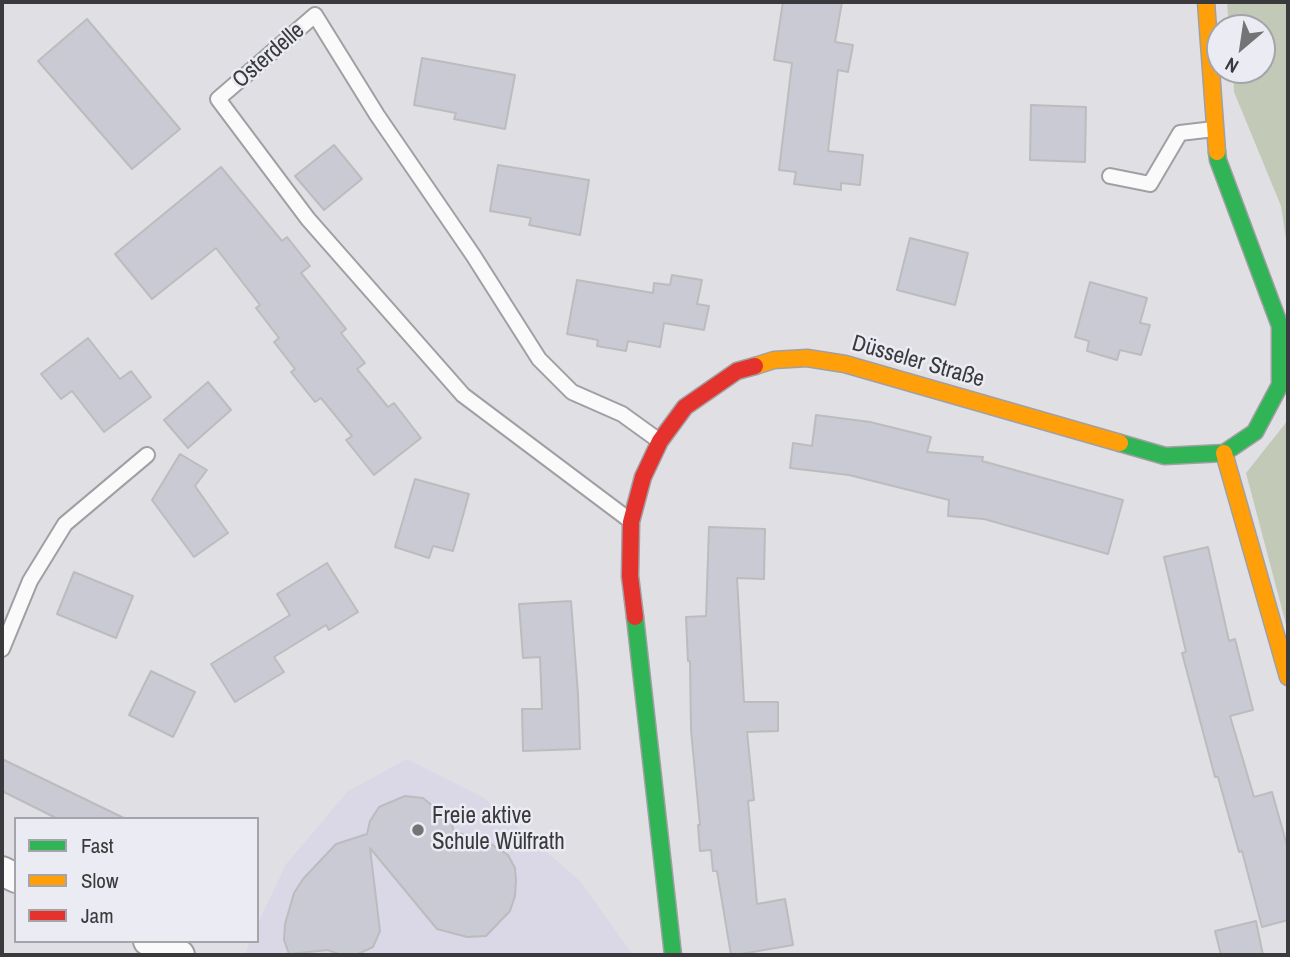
<!DOCTYPE html>
<meta charset="utf-8">
<style>
body{margin:0}
#map{position:relative;width:1290px;height:957px;overflow:hidden;background:#e0e0e4;font-family:"Archivo Narrow",sans-serif}
canvas{display:block}
.frame{position:absolute;inset:0;border:4px solid #3a3a3d;pointer-events:none}
.legend{position:absolute;left:14px;top:817px;width:245px;height:126px;box-sizing:border-box;background:#ebebf3;border:2px solid #a4a4aa;margin:0;padding:9px 12px;list-style:none;font-size:21px;color:#3a3a3d}
.legend li{display:flex;align-items:center;gap:14px;height:35px}
.legend b{width:35px;border:2px solid #a4a4aa}
.north{position:absolute;left:1206px;top:14px;width:70px;height:70px;box-sizing:border-box;background:#ebebf3;border:2px solid #a4a4aa;border-radius:50%;rotate:209deg;font-size:19px;font-weight:700;line-height:28px;text-align:center;color:#3a3a3d}
.north::after{content:'';display:block;margin:auto;width:24px;height:32px;background:#747477;clip-path:polygon(50% 0,100% 100%,50% 72%,0 100%)}
</style>
<div id="map">
<canvas width="1290" height="957"></canvas>
<div class="frame"></div>
<ul class="legend">
<li><b style="height:9px;background:#30b455"></b>Fast</li>
<li><b style="height:9px;background:#ff9f0a"></b>Slow</li>
<li><b style="height:9px;background:#e5322d"></b>Jam</li>
</ul>
<div class="north">N</div>
</div>
<script>
const ctx = document.querySelector('canvas').getContext('2d');
ctx.lineJoin = 'round';
function paint(path, color) { ctx.fillStyle = color; ctx.fill(path, 'evenodd'); }
const shape = rows => new Path2D(rows.map(r => 'M' + r).join(''));
function stroke(path, color, width, dash) { ctx.strokeStyle = color; ctx.lineWidth = width; ctx.lineCap = dash ? 'butt' : 'round'; ctx.setLineDash(dash || []); ctx.stroke(path); }
function label(font, color, halo, rows, align = 'center') {
  ctx.font = font + ' "Archivo Narrow",sans-serif'; ctx.lineWidth = 5; ctx.setLineDash([]); ctx.textBaseline = 'middle'; ctx.strokeStyle = halo; ctx.fillStyle = color; for (const [text, x, y, turn = 0] of rows) {
    ctx.save(); ctx.translate(x, y); ctx.rotate((+turn || 0) * Math.PI / 180); ctx.textAlign = isNaN(turn) ? turn : align; if (halo) ctx.strokeText(text, 0, 0); ctx.fillText(text, 0, 0); ctx.restore();
  }
}
paint(shape([
 [407,759,483,797,580,881,633,955,245,955,250,941,257,941,257,925,286,864,348,791]
]), '#dad8e6');
paint(shape([
 [1227,2,1288,2,1288,252,1281,206,1234,92,1233,70,1262,70,1262,28,1229,28],
 [1288,420,1288,632,1246,473]
]), '#c2c9b7');
const building = shape([
 [783,2,842,2,835,42,853,45,848,72,838,70,828,151,863,155,860,185,841,183,841,190,794,184,796,172,779,170,792,63,774,60,783,2],
 [87,19,180,129,132,169,38,61,87,19],
 [422,58,515,75,505,129,454,119,456,113,414,105,422,58],
 [1031,105,1086,107,1085,162,1030,160,1031,105],
 [334,145,362,179,324,210,295,176,334,145],
 [498,165,589,180,580,235,529,225,531,218,490,211,498,165],
 [221,167,282,241,287,237,310,266,301,273,346,329,341,333,365,363,357,369,388,407,394,403,421,438,374,475,346,440,352,436,321,398,315,402,291,372,295,369,274,342,279,338,256,308,260,305,216,248,152,299,115,254,221,167],
 [910,238,968,253,955,305,897,290,910,238],
 [672,275,702,280,697,304,709,306,704,330,664,323,660,347,628,341,626,351,597,346,598,340,567,334,577,280,653,293,654,283,670,285,672,275],
 [1090,282,1147,298,1140,323,1150,325,1141,355,1120,350,1117,360,1087,351,1089,341,1075,337,1090,282],
 [88,338,120,379,131,371,151,397,104,432,72,391,61,399,41,374,88,338],
 [208,382,231,410,188,448,164,420,208,382],
 [816,415,870,422,931,437,927,452,983,457,982,461,1123,500,1108,554,984,519,948,516,949,500,849,475,790,468,793,443,812,446,816,415],
 [180,454,207,470,195,486,228,533,194,557,152,500,180,454],
 [415,479,469,494,453,551,433,546,429,558,395,547,415,479],
 [709,527,765,529,764,579,737,578,744,702,778,702,778,731,747,732,754,800,748,801,757,904,785,899,793,945,735,955,731,955,717,871,713,871,711,850,700,851,698,825,700,825,691,730,690,661,688,661,686,617,706,616,709,527],
 [1208,547,1229,641,1235,639,1253,710,1230,716,1254,797,1272,792,1288,849,1288,920,1262,927,1242,851,1239,852,1218,777,1215,777,1182,653,1186,652,1164,557,1208,547],
 [327,563,358,612,329,630,326,625,274,657,284,672,235,702,211,664,290,615,277,594,327,563],
 [74,572,133,596,116,638,57,614,74,572],
 [571,601,578,694,580,749,523,751,522,709,542,709,540,657,523,658,519,604,571,601],
 [151,671,195,692,173,737,129,715,151,671],
 [2,759,126,819,58,819,2,791,2,759],
 [405,796,423,798,451,821,454,832,485,840,508,855,515,868,516,880,515,896,510,911,486,936,467,937,437,929,370,848,380,931,373,947,356,955,341,955,328,950,289,954,284,940,285,924,294,893,303,879,336,844,367,834,370,821,379,807,405,796],
 [1256,921,1263,955,1221,955,1215,931,1256,921]
]);
paint(building, '#c9cad3');
stroke(building, '#bcbcbf', 2);
const lane = shape([
 [1110,176,1150,184,1180,133,1214,129],
 [628,519,463,395,308,219,218,99,315,15,377,115,473,255,539,359,572,392,622,414,658,440],
 [2,649,30,581,65,524,147,455]
]);
const street = shape([
 [2,871,16,878],
 [148,941,180,955]
]);
const fast = shape([
 [1120,443,1165,456,1224,453,1255,432,1280,385,1280,326,1218,160,1217,152],
 [635,617,673,955]
]);
const slow = shape([
 [1206,2,1217,152],
 [755,366,774,360,807,358,845,364,1120,443],
 [1224,453,1288,677]
]);
const jam = shape([
 [635,617,630,576,631,522,643,477,660,441,685,407,737,371,755,366]
]);
stroke(lane, '#a0a0a4', 18);
stroke(street, '#a0a0a4', 32);
stroke(fast, '#a0a0a4', 19);
stroke(slow, '#a0a0a4', 19);
stroke(jam, '#a0a0a4', 19);
stroke(lane, '#fafafb', 14);
stroke(street, '#fafafb', 28);
stroke(fast, '#30b455', 16);
stroke(slow, '#ff9f0a', 16);
stroke(jam, '#e5322d', 16);
for (const [x, y, r, color] of [
 [418,830,7,"#747477"]
]) { const dot = new Path2D(); dot.arc(x, y, r, 0, 2 * Math.PI); ctx.fillStyle = color; ctx.fill(dot); stroke(dot, '#ebebf3', 2.5); }
label('23px', '#3a3a3d', '#ebebf3', [
 ["Osterdelle",269,56,-41],
 ["Düsseler Straße",918,362,16]
]);
label('23px', '#3a3a3d', '#ebebf3', [
 ["Freie aktive",432,817],
 ["Schule Wülfrath",432,843]
], 'left');
</script>
